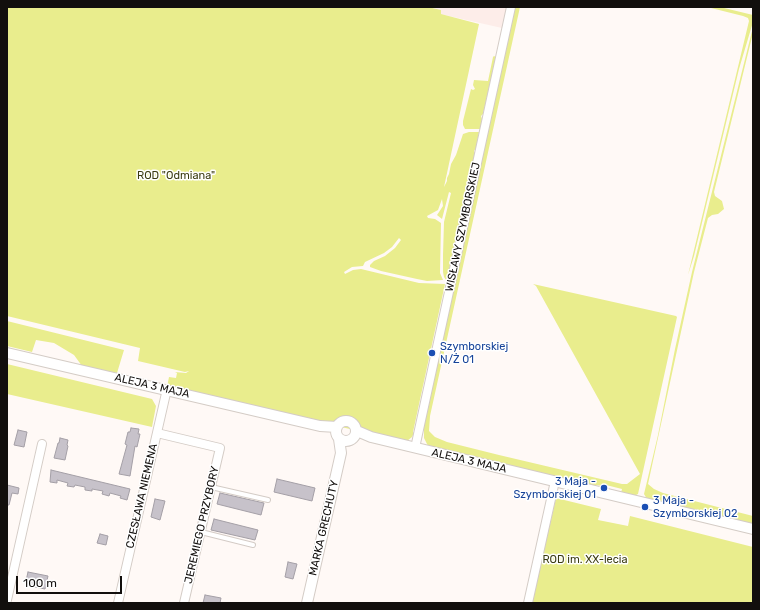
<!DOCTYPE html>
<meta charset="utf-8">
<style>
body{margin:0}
#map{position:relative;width:760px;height:610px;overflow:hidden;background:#fff9f6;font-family:Rubik,sans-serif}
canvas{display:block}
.frame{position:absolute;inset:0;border:8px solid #120f0d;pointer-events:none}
.scale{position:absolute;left:16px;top:576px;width:106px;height:18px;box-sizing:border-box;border:2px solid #120f0d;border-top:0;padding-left:5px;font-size:12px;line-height:14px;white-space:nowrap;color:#120f0d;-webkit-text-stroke:3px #fff;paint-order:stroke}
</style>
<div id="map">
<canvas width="760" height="610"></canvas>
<div class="frame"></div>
<div class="scale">100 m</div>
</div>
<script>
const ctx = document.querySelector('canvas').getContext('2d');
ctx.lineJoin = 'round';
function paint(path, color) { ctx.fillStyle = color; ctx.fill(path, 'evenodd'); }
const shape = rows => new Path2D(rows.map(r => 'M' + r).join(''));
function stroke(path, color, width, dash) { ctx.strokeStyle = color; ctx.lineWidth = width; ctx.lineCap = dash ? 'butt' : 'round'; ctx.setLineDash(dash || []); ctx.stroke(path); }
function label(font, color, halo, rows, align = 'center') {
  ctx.font = font + ' Rubik,sans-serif'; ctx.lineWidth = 3; ctx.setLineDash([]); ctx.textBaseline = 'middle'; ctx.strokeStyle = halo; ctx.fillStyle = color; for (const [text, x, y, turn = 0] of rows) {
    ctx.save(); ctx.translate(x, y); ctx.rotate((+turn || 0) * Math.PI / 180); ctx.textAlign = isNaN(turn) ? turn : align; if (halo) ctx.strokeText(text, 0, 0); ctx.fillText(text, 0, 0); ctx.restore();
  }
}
paint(shape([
 [428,7,507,7,502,28,440,14,441,10]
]), '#fdede9');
paint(shape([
 [7,7,428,7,441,10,441,14,479,24,444,187,447,181,447,178,449,174,451,164,456,155,463,134,469,132,479,132,476,148,474,151,475,153,447,279,446,280,444,277,443,272,443,255,444,222,451,193,449,192,442,219,437,215,443,206,442,199,438,210,427,216,428,218,435,219,441,223,440,273,443,280,427,281,417,279,381,271,370,267,370,265,374,261,385,256,395,248,401,240,399,238,392,247,384,253,365,262,363,266,352,267,344,272,345,274,353,270,361,269,419,283,445,284,413,432,414,433,412,437,407,441,363,432,167,387,169,377,176,378,177,373,175,372,186,373,189,371,185,372,138,361,140,348,7,316],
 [515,7,520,7,430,416,429,431,435,437,447,442,499,455,622,484,627,484,640,474,536,286,533,284,676,316,677,317,638,494,634,496,621,493,622,489,606,485,603,484,602,486,596,485,595,487,428,446,424,438,424,430,422,430],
 [707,7,720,7,753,15,753,22,739,69,694,256,688,275,749,21,748,18,743,16],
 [753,27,753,33,714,192,715,196,722,201,724,209,718,214,712,215,708,218,694,272,648,484,654,489,663,493,753,516,753,526,647,499,644,494,658,435,675,349,692,272],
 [494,56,496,57,483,114,481,116,482,119,481,127,480,129,465,129,463,125,463,121,471,89,473,90,475,89,473,85,474,80,488,81,493,57],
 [7,321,124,350,117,373,82,366,74,355,54,343,36,340,32,352,7,346],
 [7,364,152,399,156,406,152,427,7,394],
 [556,498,601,509,598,520,628,526,630,516,753,547,753,603,532,603]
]), '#e9ed8d');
const building = shape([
 [131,428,139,429,138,434,140,434,137,447,135,446,130,476,119,474,127,445,125,444,128,432,130,432,131,428],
 [18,430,27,432,24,447,14,445,18,430],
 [60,438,68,440,67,445,68,446,65,460,54,458,58,443,59,443,60,438],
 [51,470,130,489,127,500,120,498,121,496,110,493,109,496,102,494,103,491,92,489,92,491,85,490,85,487,75,485,74,487,67,486,68,483,57,480,57,483,50,482,51,470],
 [277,479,315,488,312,501,274,492,277,479],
 [7,485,19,488,18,494,12,493,9,505,7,505,7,485],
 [220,493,264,503,261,515,217,504,220,493],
 [155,499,165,501,160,520,151,517,155,499],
 [214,519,258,530,255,540,211,530,214,519],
 [100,534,108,536,106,545,97,543,100,534],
 [288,562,297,564,293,579,285,577,288,562],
 [28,572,48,576,45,589,30,586,31,582,26,581,28,572],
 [205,595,221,598,220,603,203,603,205,595]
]);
paint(building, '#c7c2ca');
stroke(building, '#a49fa6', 1);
const service = shape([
 [211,487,268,500],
 [201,532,253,545]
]);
const minor = shape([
 [157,433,220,448,184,603],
 [415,448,511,7],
 [7,600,42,444],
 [118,603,167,389],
 [528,603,555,481]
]);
const tertiary = shape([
 [7,353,320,426,337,427],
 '336 431a10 10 0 1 1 20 0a10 10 0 1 1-20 0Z',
 [357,431,371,437,753,529],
 [307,603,341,453,339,439]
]);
stroke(service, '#d4ccc6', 6);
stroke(minor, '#d4ccc6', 10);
stroke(tertiary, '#d4ccc6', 12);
stroke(service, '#fff', 4);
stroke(minor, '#fff', 8);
stroke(tertiary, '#fff', 10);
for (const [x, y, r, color] of [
 [432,353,4,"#1a4fb4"],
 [604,488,4,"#1a4fb4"],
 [645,507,4,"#1a4fb4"]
]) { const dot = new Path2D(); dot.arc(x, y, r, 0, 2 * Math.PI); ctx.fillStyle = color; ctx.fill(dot); stroke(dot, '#fff', 1.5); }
label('11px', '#3b3c12', '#fff', [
 ["ROD \"Odmiana\"",176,176],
 ["ROD im. XX-lecia",585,560]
]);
label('11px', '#120f0d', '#fff', [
 ["WISŁAWY SZYMBORSKIEJ",463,227,-78],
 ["ALEJA 3 MAJA",152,386,13],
 ["ALEJA 3 MAJA",469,461,13],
 ["CZESŁAWA NIEMENA",142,496,-77],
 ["JEREMIEGO PRZYBORY",202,525,-77],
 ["MARKA GRECHUTY",324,528,-77]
]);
label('11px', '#164399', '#fff', [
 ["Szymborskiej",440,347],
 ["N/Ż 01",440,360],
 ["3 Maja -",596,482,"right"],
 ["Szymborskiej 01",596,495,"right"],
 ["3 Maja -",653,501],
 ["Szymborskiej 02",653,514]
], 'left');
</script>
